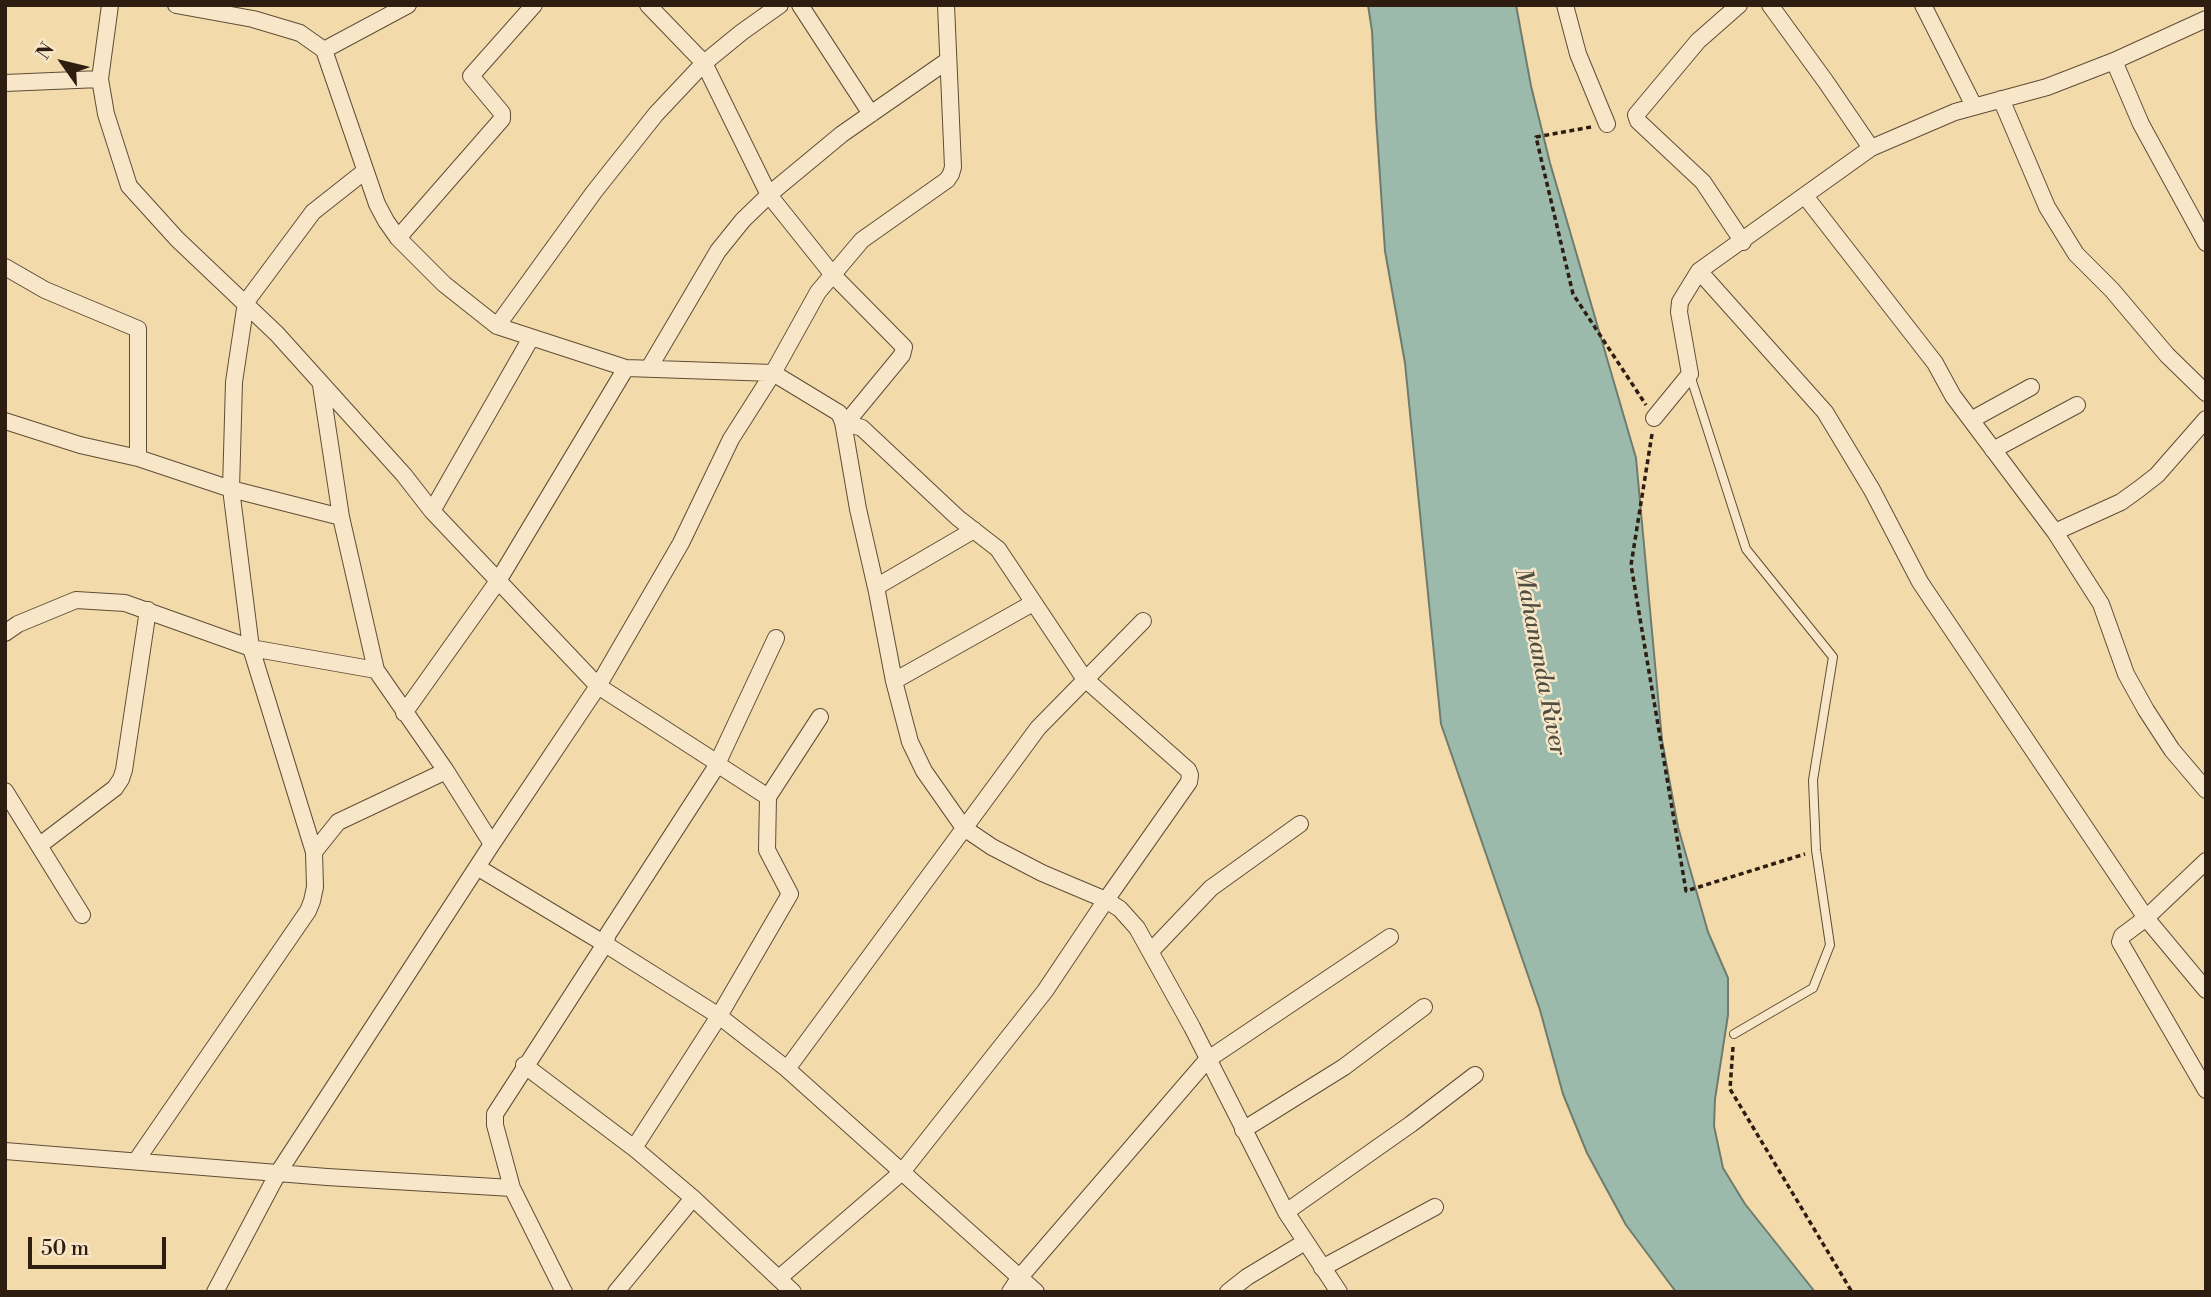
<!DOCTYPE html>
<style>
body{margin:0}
#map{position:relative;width:2211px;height:1297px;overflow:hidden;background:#f3daaa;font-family:"Libre Bodoni",serif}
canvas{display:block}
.frame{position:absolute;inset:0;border:7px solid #2d1e11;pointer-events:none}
.north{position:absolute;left:28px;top:28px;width:70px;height:70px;-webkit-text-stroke:5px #f7e7c8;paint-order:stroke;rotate:304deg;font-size:19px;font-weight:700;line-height:28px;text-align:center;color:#2d1e11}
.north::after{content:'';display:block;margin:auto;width:24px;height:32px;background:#2d1e11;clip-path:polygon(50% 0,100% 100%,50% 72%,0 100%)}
.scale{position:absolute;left:28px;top:1237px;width:138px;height:32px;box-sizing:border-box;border:4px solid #2d1e11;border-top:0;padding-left:9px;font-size:21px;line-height:24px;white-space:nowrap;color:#2d1e11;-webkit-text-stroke:5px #f7e7c8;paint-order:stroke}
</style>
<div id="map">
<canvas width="2211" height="1297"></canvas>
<div class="frame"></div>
<div class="north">N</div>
<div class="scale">50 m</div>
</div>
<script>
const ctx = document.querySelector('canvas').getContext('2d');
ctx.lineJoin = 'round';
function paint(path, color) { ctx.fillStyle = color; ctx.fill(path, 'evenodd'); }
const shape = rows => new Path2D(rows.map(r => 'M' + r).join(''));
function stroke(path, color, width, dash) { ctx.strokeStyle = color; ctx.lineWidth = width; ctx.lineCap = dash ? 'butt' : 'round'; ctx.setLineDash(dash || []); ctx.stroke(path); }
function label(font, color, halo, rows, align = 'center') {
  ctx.font = font + ' "Libre Bodoni",serif'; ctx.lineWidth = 5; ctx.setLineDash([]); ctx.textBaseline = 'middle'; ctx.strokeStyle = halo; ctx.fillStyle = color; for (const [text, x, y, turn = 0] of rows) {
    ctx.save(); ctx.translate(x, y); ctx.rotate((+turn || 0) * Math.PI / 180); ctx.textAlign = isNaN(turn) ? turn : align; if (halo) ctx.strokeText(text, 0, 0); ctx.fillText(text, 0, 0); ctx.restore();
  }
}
const water = shape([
 [1368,5,1516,5,1531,86,1550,163,1636,458,1662,740,1678,827,1708,932,1728,978,1728,1015,1715,1099,1714,1126,1723,1168,1745,1204,1815,1292,1676,1292,1626,1225,1587,1153,1563,1094,1540,1010,1441,724,1405,363,1385,251,1376,118,1372,31,1368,5]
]);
paint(water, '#9bbaab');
stroke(water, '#6f7c6d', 2);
const service = shape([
 [1690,375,1746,549,1833,657,1813,780,1816,850,1830,945,1813,988,1734,1034]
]);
const minor = shape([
 [110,5,100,79,106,114,129,186,177,239,277,334,404,475,432,511,598,686,716,762,716,767,608,934,605,944,719,1016,787,1069,1036,1292],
 [176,5,253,19,300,33,324,50,377,204,386,221,398,238,444,284,497,326,626,368,773,373,839,413,843,422,858,509,877,592,894,681,910,742,924,771,964,828,992,847,1042,873,1106,900,1120,909,1137,928,1192,1027,1286,1212,1339,1292],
 [648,5,704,63,769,195,833,275,904,347,902,355,846,423],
 [800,5,871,114],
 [1565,5,1578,54,1607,124],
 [1739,5,1698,41,1636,115,1638,121,1703,182,1743,242],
 [1770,5,1826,82,1871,148],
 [1923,5,1974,106],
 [324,50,408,5],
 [2114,61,2141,124,2206,243],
 [5,83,100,79],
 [2001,99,2047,207,2076,254,2112,290,2167,355,2206,393],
 [1805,196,1935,363,1953,396,2055,532,2101,604,2126,674,2146,710,2172,750,2206,790],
 [398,238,502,119,502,113,471,76,534,5],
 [5,267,45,290,138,329,138,458],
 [1699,271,1825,412,1872,490,1920,582,2146,918,2206,990],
 [497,326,594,192,656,114,704,63,742,32,780,5],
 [649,368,718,251,743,220,772,192,842,134,947,61],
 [321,385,341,517,376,670,446,771,492,844],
 [1654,418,1690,374,1679,312,1680,302,1699,271,1871,148,1955,112,2047,87,2114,61,2206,19],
 [1971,420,2031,387],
 [5,421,80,445,138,458,231,489,341,517],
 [1993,450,2077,405],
 [432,511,531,338],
 [2055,532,2121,502,2139,489,2157,475,2206,419],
 [876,587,974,530],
 [5,633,18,624,76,600,125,603,251,648,376,670],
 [894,681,1033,603],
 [404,713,498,581,626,368],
 [5,791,82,915],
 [768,797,820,717],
 [40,845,115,788,121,779,124,770,148,610],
 [314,852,338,822,446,771],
 [2206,861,2146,918,2122,936,2120,942,2206,1090],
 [477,867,605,944,495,1114,495,1125,512,1188],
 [1151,951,1211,888,1300,824],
 [524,1065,634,1148,693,1198,793,1292],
 [787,1069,1038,728,1143,621],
 [1243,1130,1344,1067,1424,1007],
 [634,1148,719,1016,790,894,767,850,768,797,717,764,776,638],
 [5,1151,327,1177,512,1188,564,1292],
 [136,1161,308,911,312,901,315,887,314,852,251,648,231,489,234,382,246,302,313,212,365,171],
 [1286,1212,1411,1124,1475,1075],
 [1322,1268,1435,1207],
 [779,1278,902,1172,1045,991,1106,900,1189,782,1190,775,1188,770,1084,678,998,549,958,518,862,428,843,422],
 [215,1292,278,1173,492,844,598,686,681,543,731,439,773,373,818,292,862,240,947,180,951,174,953,167,946,5],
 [616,1292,693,1198],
 [1010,1292,1020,1277,1207,1060,1390,937],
 [1228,1292,1247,1277,1305,1242]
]);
stroke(service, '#5e4d37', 10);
stroke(minor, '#5e4d37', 18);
stroke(shape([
 [1591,127,1536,137,1573,294,1646,405],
 [1652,434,1631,565,1686,891,1805,854],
 [1733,1047,1730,1089,1852,1292]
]), '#2d1e11', 3.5, [5, 3.5]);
stroke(service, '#f7e7c8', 8);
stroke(minor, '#f7e7c8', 16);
label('italic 24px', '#4e4d3f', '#f7e7c8', [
 ["Mahananda River",1539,662,79]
]);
</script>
